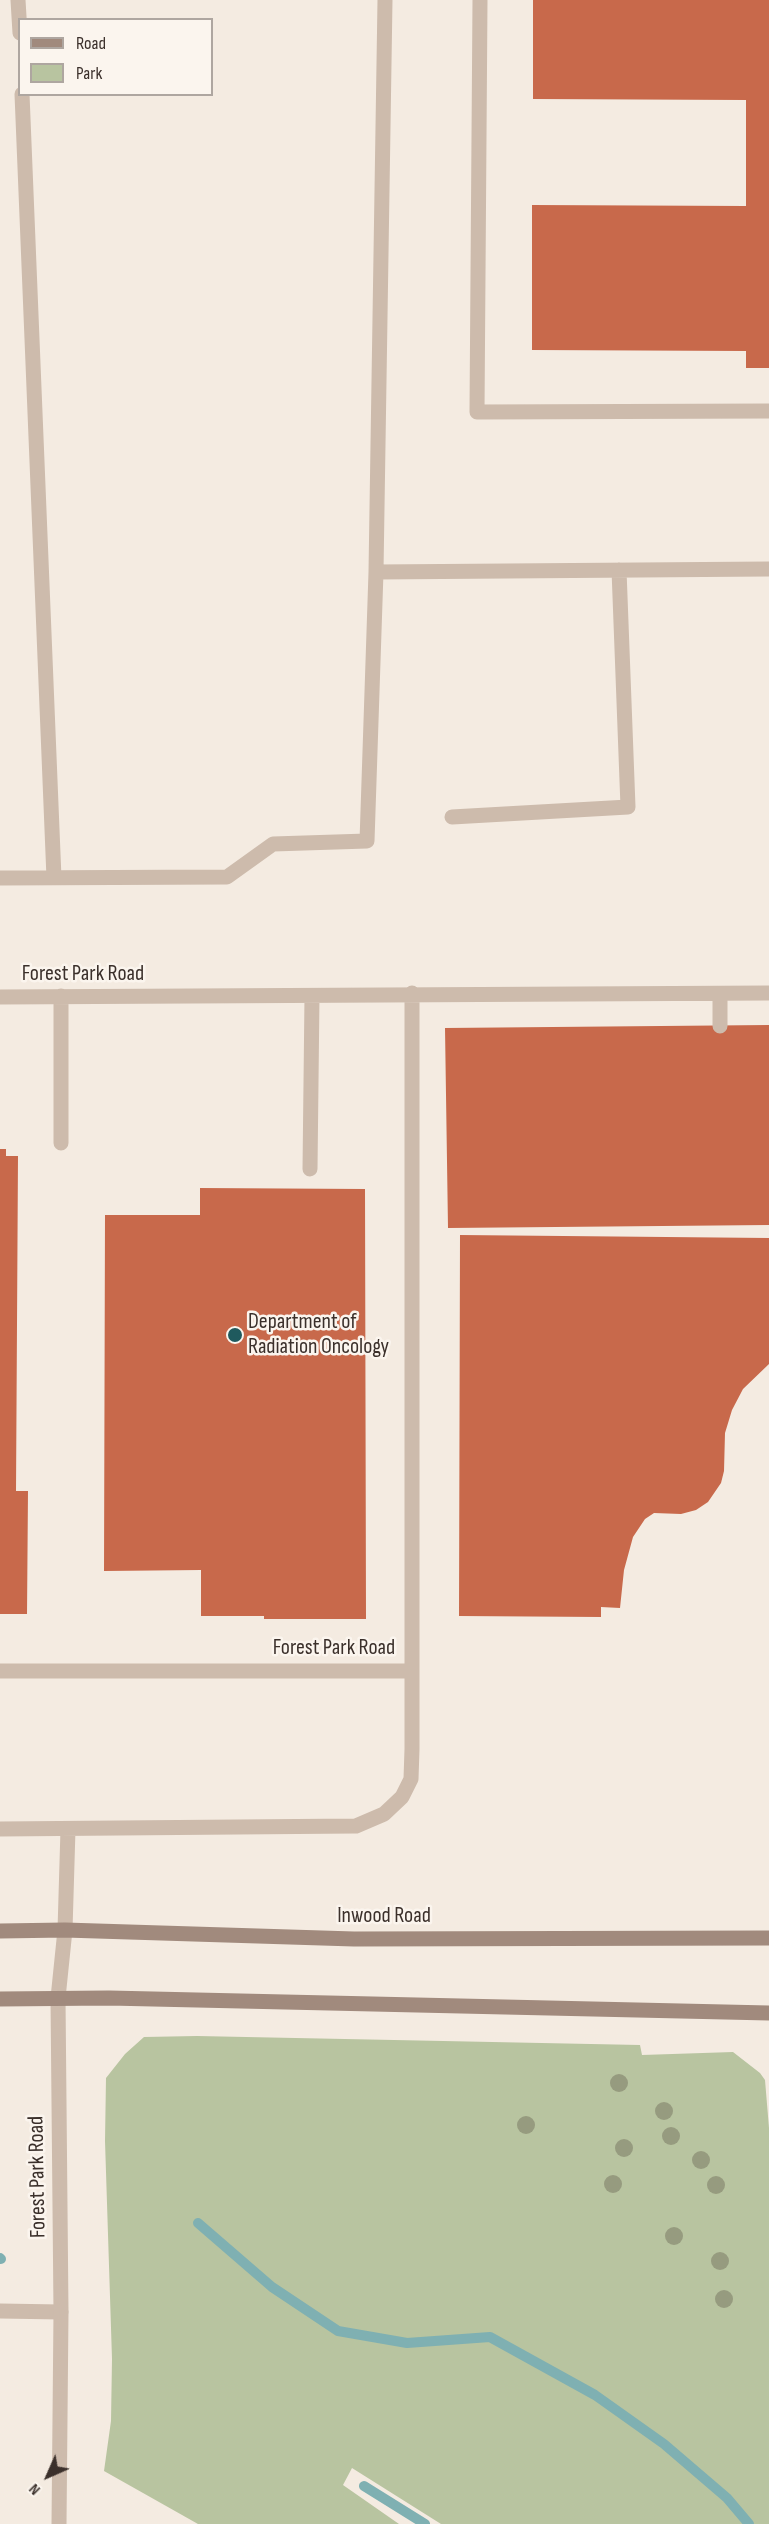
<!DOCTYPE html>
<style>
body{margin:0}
#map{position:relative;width:769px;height:2524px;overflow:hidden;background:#f4ebe1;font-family:"Sofia Sans Condensed",sans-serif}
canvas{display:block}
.legend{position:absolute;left:18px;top:18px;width:195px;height:78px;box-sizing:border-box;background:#fbf5ee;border:2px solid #aea6a0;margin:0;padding:8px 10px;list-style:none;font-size:18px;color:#3b302b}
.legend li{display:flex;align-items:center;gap:12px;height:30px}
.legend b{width:30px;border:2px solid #aea6a0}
.north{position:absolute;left:18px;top:2446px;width:60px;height:60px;-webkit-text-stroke:4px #fbf5ee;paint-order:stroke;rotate:225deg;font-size:16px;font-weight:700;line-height:24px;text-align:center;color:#3b302b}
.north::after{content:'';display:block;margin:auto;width:21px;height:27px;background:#3b302b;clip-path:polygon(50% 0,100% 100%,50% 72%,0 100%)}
</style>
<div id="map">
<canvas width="769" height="2524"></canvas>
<ul class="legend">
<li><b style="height:8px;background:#a18a7d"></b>Road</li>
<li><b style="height:16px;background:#b8c4a0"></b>Park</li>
</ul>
<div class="north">N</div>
</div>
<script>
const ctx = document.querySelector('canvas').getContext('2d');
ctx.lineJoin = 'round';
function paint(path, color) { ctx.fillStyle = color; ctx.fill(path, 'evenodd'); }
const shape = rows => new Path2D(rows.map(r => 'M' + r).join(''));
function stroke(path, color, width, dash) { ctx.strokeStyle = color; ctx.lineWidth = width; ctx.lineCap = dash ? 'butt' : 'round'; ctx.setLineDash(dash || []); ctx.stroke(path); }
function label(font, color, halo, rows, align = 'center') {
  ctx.font = font + ' "Sofia Sans Condensed",sans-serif'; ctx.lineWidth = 5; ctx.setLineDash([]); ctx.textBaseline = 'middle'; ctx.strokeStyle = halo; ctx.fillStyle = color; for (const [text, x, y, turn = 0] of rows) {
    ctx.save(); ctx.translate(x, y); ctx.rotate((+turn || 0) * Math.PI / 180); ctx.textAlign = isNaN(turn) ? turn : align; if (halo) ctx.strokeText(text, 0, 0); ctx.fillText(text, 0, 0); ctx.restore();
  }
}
paint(shape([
 [197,2036,640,2045,642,2055,733,2052,760,2073,765,2080,769,2128,769,2524,441,2524,352,2468,343,2485,399,2524,198,2524,104,2471,111,2421,112,2359,105,2141,106,2078,125,2054,144,2037]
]), '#b8c4a0');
stroke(shape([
 [198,2223,272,2287,338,2331,407,2343,490,2337,595,2395,664,2444,727,2498,749,2524],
 [0,2258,1,2259],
 [364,2486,425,2524]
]), '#7fb0b2', 10);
paint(shape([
 [533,0,769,0,769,368,746,368,746,351,532,350,532,205,746,206,746,100,533,99],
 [769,1025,769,1225,448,1228,445,1028],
 [0,1149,6,1149,6,1156,18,1156,16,1491,28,1491,27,1614,0,1614],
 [200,1188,365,1189,366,1619,264,1619,264,1616,201,1616,201,1570,104,1571,105,1215,200,1215],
 [460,1235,769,1238,769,1364,743,1389,732,1410,725,1433,724,1471,721,1483,708,1502,696,1510,681,1514,654,1513,645,1519,633,1537,624,1570,620,1608,601,1607,601,1617,459,1616]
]), '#c8694b');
stroke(shape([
 [18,0,20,33],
 [480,0,477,412,769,411],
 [22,94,54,878],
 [376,572,769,569],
 [452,817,628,807,619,570],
 [0,878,227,877,273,844,367,841,376,572,385,0],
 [0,997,769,993],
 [720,1026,720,994],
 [61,1143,61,996],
 [310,1169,312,996],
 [0,1671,412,1671],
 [0,1829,356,1826,384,1814,402,1797,411,1779,412,1749,412,993],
 [65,1930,68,1829],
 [0,2311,61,2312]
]), '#cdbbac', 15);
stroke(shape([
 [59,2524,61,2312,58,1998,65,1930]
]), '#cdbbac', 15);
stroke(shape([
 [0,1931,65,1930,354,1939,769,1938],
 [0,1999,109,1998,769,2013]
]), '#a18a7d', 15);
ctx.fillStyle = '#969b7f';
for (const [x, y] of [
 [619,2083],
 [664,2111],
 [526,2125],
 [671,2136],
 [624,2148],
 [701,2160],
 [613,2184],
 [716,2185],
 [674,2236],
 [720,2261],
 [724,2299]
]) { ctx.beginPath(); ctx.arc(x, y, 9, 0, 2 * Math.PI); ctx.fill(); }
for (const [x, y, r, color] of [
 [235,1335,8,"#1f5a5e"]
]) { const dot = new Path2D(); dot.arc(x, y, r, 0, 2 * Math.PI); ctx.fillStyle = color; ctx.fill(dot); stroke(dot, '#fbf5ee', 2); }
label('22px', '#3b302b', '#fbf5ee', [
 ["Forest Park Road",83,974],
 ["Forest Park Road",334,1648],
 ["Inwood Road",384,1916],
 ["Forest Park Road",38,2177,-91]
]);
label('22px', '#3b302b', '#fbf5ee', [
 ["Department of",248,1322],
 ["Radiation Oncology",248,1347]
], 'left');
</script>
